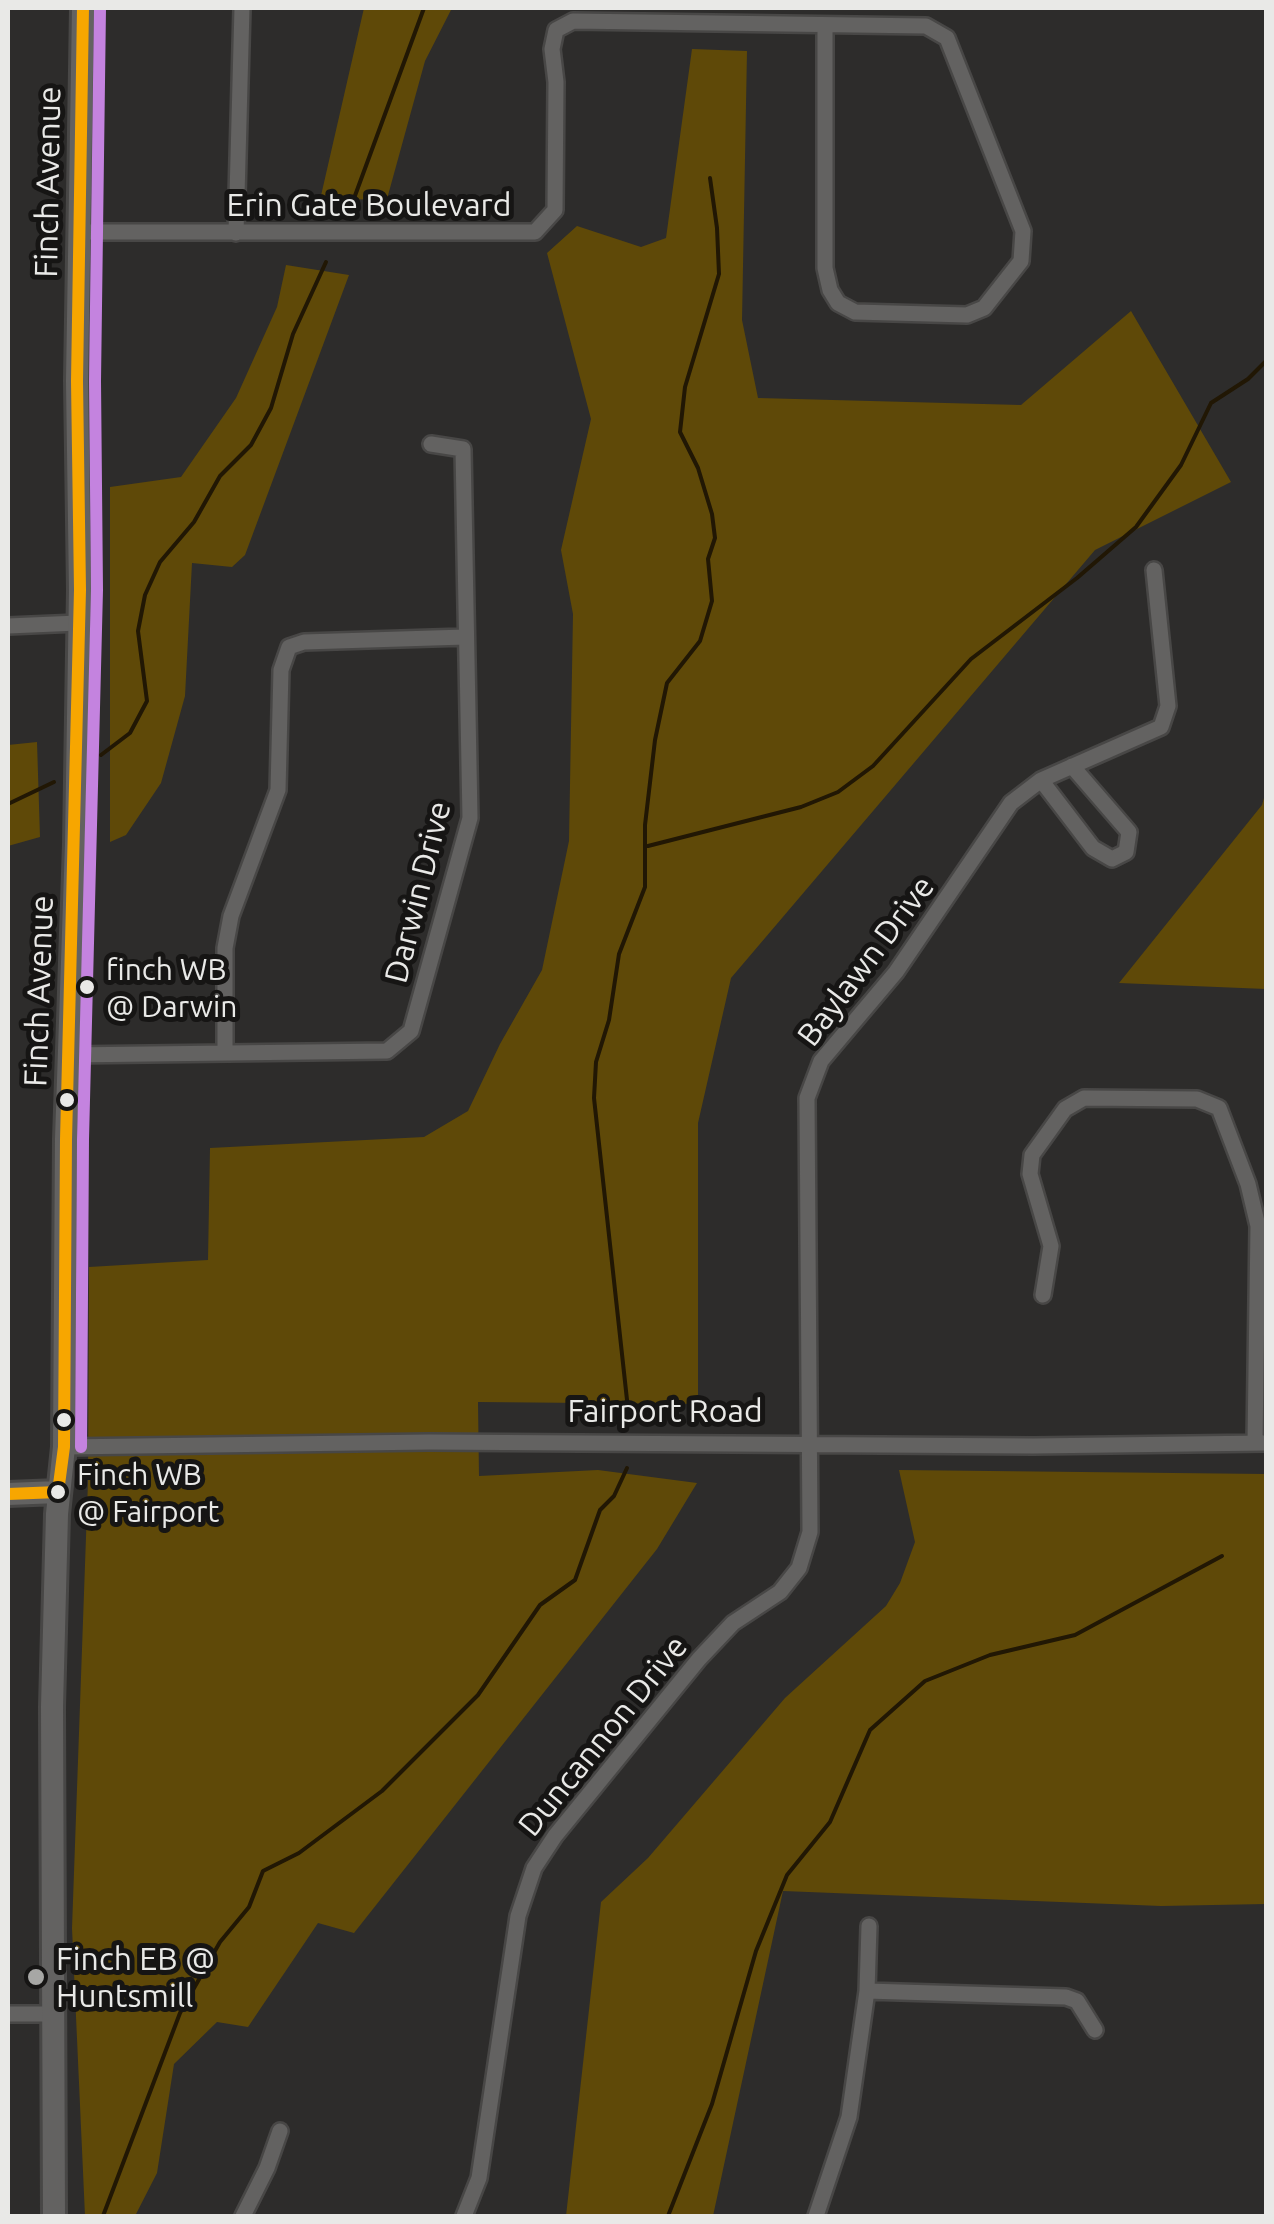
<!DOCTYPE html>
<style>
body{margin:0}
#map{position:relative;width:1274px;height:2224px;overflow:hidden;background:#2d2c2b;font-family:Ubuntu,sans-serif}
canvas{display:block}
.frame{position:absolute;inset:0;border:10px solid #e9e9e7;pointer-events:none}
</style>
<div id="map">
<canvas width="1274" height="2224"></canvas>
<div class="frame"></div>
</div>
<script>
const ctx = document.querySelector('canvas').getContext('2d');
ctx.lineJoin = 'round';
function paint(path, color) { ctx.fillStyle = color; ctx.fill(path, 'evenodd'); }
const shape = rows => new Path2D(rows.map(r => 'M' + r).join(''));
function stroke(path, color, width, dash) { ctx.strokeStyle = color; ctx.lineWidth = width; ctx.lineCap = dash ? 'butt' : 'round'; ctx.setLineDash(dash || []); ctx.stroke(path); }
function label(font, color, halo, rows, align = 'center') {
  ctx.font = font + ' Ubuntu,sans-serif'; ctx.lineWidth = 10; ctx.setLineDash([]); ctx.textBaseline = 'middle'; ctx.strokeStyle = halo; ctx.fillStyle = color; for (const [text, x, y, turn = 0] of rows) {
    ctx.save(); ctx.translate(x, y); ctx.rotate((+turn || 0) * Math.PI / 180); ctx.textAlign = isNaN(turn) ? turn : align; if (halo) ctx.strokeText(text, 0, 0); ctx.fillText(text, 0, 0); ctx.restore();
  }
}
paint(shape([
 [364,8,452,8,425,61,387,199,320,200],
 [692,49,747,51,742,320,758,398,1021,405,1131,311,1231,482,1095,550,731,978,698,1123,698,1404,478,1402,479,1476,598,1470,697,1483,657,1549,354,1933,318,1923,248,2027,217,2022,174,2064,157,2173,135,2216,85,2216,72,1928,88,1481,89,1267,208,1260,210,1148,424,1137,468,1111,500,1044,542,970,569,841,573,614,561,550,591,419,547,253,577,226,641,247,666,238],
 [286,265,349,275,245,555,232,567,192,563,185,696,161,783,126,835,110,842,110,487,181,477,236,398,277,307],
 [37,742,40,837,8,846,8,745],
 [1266,791,1266,989,1119,983,1262,805],
 [899,1470,1266,1474,1266,1904,1161,1906,783,1891,713,2216,566,2216,601,1902,648,1858,785,1698,886,1606,900,1583,915,1542]
]), '#5f4908');
stroke(shape([
 [349,212,424,8],
 [101,755,130,733,147,701,138,631,145,595,160,562,194,522,220,476,251,445,271,408,293,334,326,262],
 [8,804,54,782],
 [648,846,801,807,838,792,873,766,971,659,1077,578,1136,527,1181,465,1211,403,1248,379,1266,361],
 [628,1409,594,1098,596,1062,609,1020,619,954,645,887,645,825,655,740,667,683,700,641,712,601,708,559,715,538,712,514,698,468,680,432,685,387,719,274,717,228,710,178],
 [103,2216,180,2013,220,1942,249,1907,263,1871,299,1853,382,1791,478,1695,540,1605,575,1580,600,1510,614,1496,627,1468],
 [668,2216,712,2104,756,1951,787,1875,830,1822,870,1730,925,1681,990,1655,1075,1635,1222,1556]
]), '#211704', 4);
const street = shape([
 [80,232,535,232,555,210,556,82,552,49,556,30,573,21,926,26,947,38,1023,231,1021,261,984,308,967,315,855,312,838,303,830,290,825,268,825,25],
 [236,233,242,8],
 [8,626,78,623],
 [1041,780,1093,848,1112,859,1126,852,1129,832,1072,766],
 [225,1052,225,948,231,916,278,790,281,670,289,647,304,642,465,637],
 [69,1055,387,1051,411,1031,470,818,463,449,431,444],
 [1043,1295,1051,1246,1030,1174,1032,1155,1065,1109,1084,1098,1197,1099,1219,1108,1248,1184,1258,1226,1255,1443],
 [64,1447,429,1442,1033,1446,1266,1443],
 [867,1991,1066,1997,1077,2001,1095,2030],
 [8,2014,55,2014],
 [243,2216,267,2168,280,2131],
 [464,2216,479,2178,518,1916,534,1868,555,1836,699,1659,733,1623,780,1592,799,1568,810,1532,807,1098,821,1061,896,972,1011,803,1041,780,1161,727,1168,706,1154,570],
 [816,2216,849,2117,867,1991,869,1926]
]);
const secondary = shape([
 [8,1494,58,1492],
 [54,2216,52,1707,57,1514,64,1447,66,1139,76,844,80,590,77,381,83,8]
]);
stroke(street, '#484746', 20);
stroke(secondary, '#484746', 28);
stroke(street, '#636261', 15);
stroke(secondary, '#636261', 22);
stroke(shape([
 [8,1494,58,1492,64,1447,66,1139,80,590,77,381,83,8]
]), '#f7a600', 12);
stroke(shape([
 [81,1447,83,1139,97,590,95,381,100,8]
]), '#c483df', 12);
for (const [x, y, r, color] of [
 [87,987,9,"#e9e9e7"],
 [67,1100,9,"#e9e9e7"],
 [64,1420,9,"#e9e9e7"],
 [58,1492,9,"#e9e9e7"],
 [36,1977,10,"#a7a7a5"]
]) { const dot = new Path2D(); dot.arc(x, y, r, 0, 2 * Math.PI); ctx.fillStyle = color; ctx.fill(dot); stroke(dot, '#161514', 4); }
label('30px', '#e9e9e7', '#161514', [
 ["finch WB",106,970],
 ["@ Darwin",106,1007],
 ["Finch WB",77,1475],
 ["@ Fairport",77,1512]
], 'left');
label('32px', '#e9e9e7', '#161514', [
 ["Finch Avenue",48,182,-89],
 ["Erin Gate Boulevard",369,205],
 ["Darwin Drive",418,892,-76],
 ["Baylawn Drive",866,961,-53],
 ["Finch Avenue",39,991,-88],
 ["Fairport Road",665,1411],
 ["Duncannon Drive",603,1736,-51]
]);
label('32px', '#e9e9e7', '#161514', [
 ["Finch EB @",56,1959],
 ["Huntsmill",56,1996]
], 'left');
</script>
